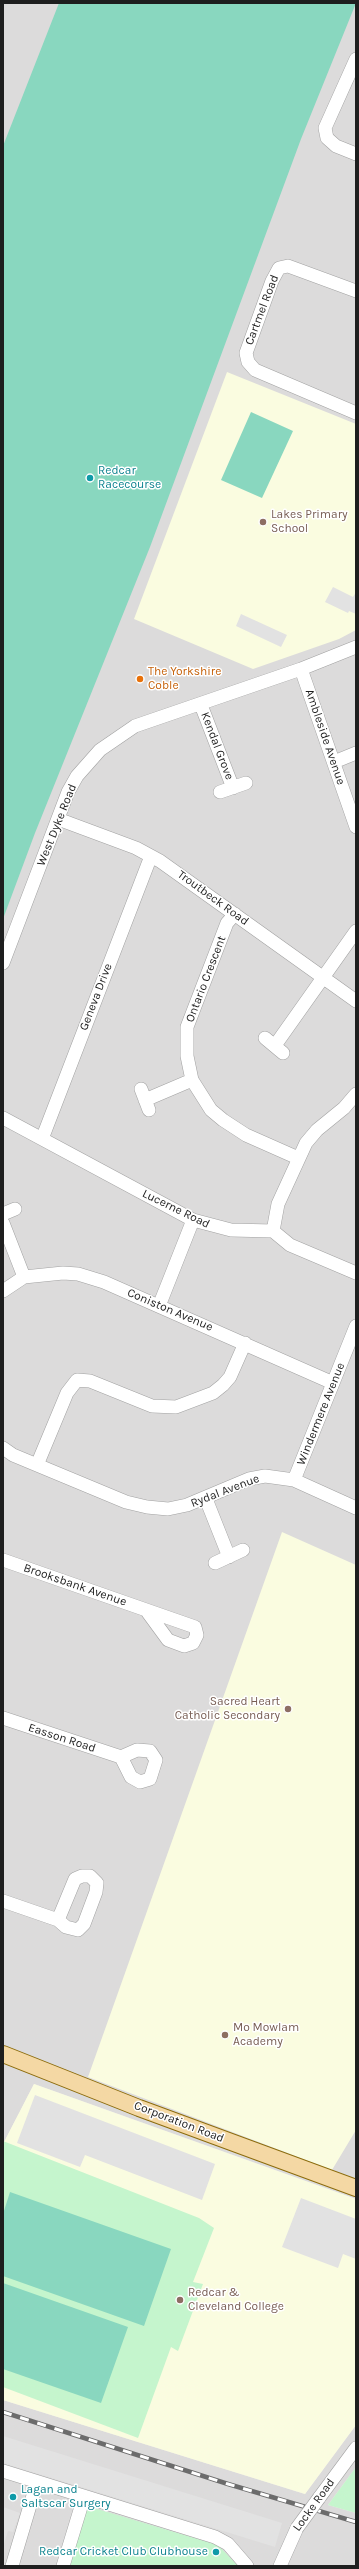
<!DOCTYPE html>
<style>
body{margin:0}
#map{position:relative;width:359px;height:2569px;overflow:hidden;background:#eeece5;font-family:Karla,sans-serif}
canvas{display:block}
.frame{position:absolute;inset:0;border:4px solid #1e1e1e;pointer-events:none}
</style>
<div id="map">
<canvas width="359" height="2569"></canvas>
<div class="frame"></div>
</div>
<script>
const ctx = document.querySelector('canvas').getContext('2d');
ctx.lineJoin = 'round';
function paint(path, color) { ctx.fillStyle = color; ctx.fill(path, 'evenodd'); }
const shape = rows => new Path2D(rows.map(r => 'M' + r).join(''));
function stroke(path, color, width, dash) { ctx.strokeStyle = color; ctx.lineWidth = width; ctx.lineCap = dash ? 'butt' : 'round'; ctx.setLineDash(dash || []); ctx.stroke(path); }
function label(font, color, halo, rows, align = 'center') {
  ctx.font = font + ' Karla,sans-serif'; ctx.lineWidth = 3; ctx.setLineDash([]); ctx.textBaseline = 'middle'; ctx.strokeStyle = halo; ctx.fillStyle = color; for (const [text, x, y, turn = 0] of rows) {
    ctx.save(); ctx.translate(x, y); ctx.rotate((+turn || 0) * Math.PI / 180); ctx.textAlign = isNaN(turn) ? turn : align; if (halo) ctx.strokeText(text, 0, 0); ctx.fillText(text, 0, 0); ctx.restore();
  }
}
paint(shape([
 [3,3,356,3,356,2199,34,2084,3,2144],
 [3,2400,305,2494,356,2425,356,2467,328,2505,356,2513,356,2566,3,2566]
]), '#dcdbdb');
paint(shape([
 [227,372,356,424,356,630,339,639,253,669,134,619],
 [282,1532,356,1565,356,2130,332,2170,88,2077],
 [34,2084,356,2199,356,2425,305,2494,3,2400,3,2144]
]), '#fafce0');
paint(shape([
 [3,2141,199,2218,214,2228,193,2282,203,2284,178,2351,171,2347,138,2438,3,2387],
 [356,2467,356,2513,328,2505],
 [87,2506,218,2545,238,2566,70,2566]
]), '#c5f5cd');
paint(shape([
 [59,3,356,3,301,139,150,547,35,833,3,919,3,146],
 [251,412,293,431,262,498,221,480],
 [10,2192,171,2249,144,2326,3,2276,3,2214],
 [3,2283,128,2327,101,2403,3,2369]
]), '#89d7bf');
paint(shape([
 [333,587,353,597,356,592,356,614,349,611,348,613,325,602],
 [241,614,287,635,281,647,236,626],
 [35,2095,215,2164,202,2200,85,2155,80,2167,17,2143],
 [301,2198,356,2219,356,2259,343,2254,338,2268,282,2247],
 [3,2436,282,2523,275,2547,3,2463],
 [3,2507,20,2513,13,2532,8,2531,3,2547]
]), '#e2e2e2');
const minor = shape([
 [356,59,325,128,327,138,336,146,356,154],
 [356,291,288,266,279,268,272,281,246,353,248,362,255,370,356,413],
 [301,669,356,827],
 [201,705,233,788],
 [334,762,356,753],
 [220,792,246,783],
 [58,819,136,848,160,861,356,1001],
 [235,914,227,923,187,1027,187,1056,192,1080,211,1110,223,1120,246,1135,298,1158],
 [3,963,68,792,77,776,100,750,135,726,301,669,356,647],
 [265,1038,283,1053],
 [276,1044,356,931],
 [141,1089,149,1110],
 [145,1100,192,1080],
 [3,1118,193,1220,231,1230,273,1231,290,1245,356,1273],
 [42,1139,151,856],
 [3,1214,15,1209],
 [3,1223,24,1277],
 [273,1231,278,1204,306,1143,317,1130,344,1108,356,1094],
 [3,1291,24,1277,63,1273,78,1274,104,1282,333,1383],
 [159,1306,193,1220],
 [3,1448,13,1455,126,1502,147,1507,168,1509,187,1505,249,1479,265,1476,294,1480,356,1508],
 [37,1465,67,1393,77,1380,90,1381,152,1406,176,1407,213,1393,223,1385,230,1377,245,1343],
 [294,1480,356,1326],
 [206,1499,229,1557],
 [3,1560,195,1627,197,1635,193,1643,184,1646,168,1640,146,1610],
 [215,1563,243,1550],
 [3,1718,121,1757,137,1750,150,1751,156,1760,150,1779,140,1782,131,1777,121,1757],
 [3,1901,58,1920,66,1927,78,1930,84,1924,96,1892,97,1883,90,1876,82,1876,75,1879,58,1920],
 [3,2471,215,2537,228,2544,247,2566],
 [319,2498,356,2448],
 [12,2566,37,2482],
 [63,2566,84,2497],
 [280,2566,297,2528]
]);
const major = shape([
 [3,2054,139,2108,356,2188]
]);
stroke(minor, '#a2a2a2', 14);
stroke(major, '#8c6c0c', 18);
stroke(minor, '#fff', 13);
stroke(major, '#f4d8a4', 16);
const rail = shape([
 [3,2412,228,2484,356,2522]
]);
stroke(rail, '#6c6c6c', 4.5);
stroke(rail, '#fff', 3, [9]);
const minorBridge = shape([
 [297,2528,319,2498]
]);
stroke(minorBridge, '#a2a2a2', 14, []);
stroke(minorBridge, '#fff', 13);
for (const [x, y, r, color] of [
 [90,478,4,"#0f9aa8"],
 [263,522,4,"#8d6e63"],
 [140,679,4,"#e8710a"],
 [288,1709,4,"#8d6e63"],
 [225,2035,4,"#8d6e63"],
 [180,2300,4,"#8d6e63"],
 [13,2497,4,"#0f9aa8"],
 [216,2552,4,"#0f9aa8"]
]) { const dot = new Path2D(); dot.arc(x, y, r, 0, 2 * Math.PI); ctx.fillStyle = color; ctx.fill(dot); stroke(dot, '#fff', 1.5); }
label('12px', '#1e1e1e', '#fff', [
 ["Cartmel Road",262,310,-69],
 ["Ambleside Avenue",325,737,71],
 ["Kendal Grove",217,746,69],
 ["West Dyke Road",57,825,-68],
 ["Troutbeck Road",213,898,36],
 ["Ontario Crescent",206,979,-69],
 ["Geneva Drive",96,997,-69],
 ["Lucerne Road",176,1209,26],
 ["Coniston Avenue",170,1310,23],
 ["Windermere Avenue",321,1414,-68],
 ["Rydal Avenue",225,1491,-21],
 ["Brooksbank Avenue",75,1585,19],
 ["Easson Road",62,1738,18],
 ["Corporation Road",179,2122,21],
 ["Locke Road",314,2505,-54]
]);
label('12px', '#0d838f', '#fff', [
 ["Redcar",98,471],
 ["Racecourse",98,485],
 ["Lagan and",21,2490],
 ["Saltscar Surgery",21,2504],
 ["Redcar Cricket Club Clubhouse",208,2552,"right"]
], 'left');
label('12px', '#785e54', '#fff', [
 ["Lakes Primary",271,515],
 ["School",271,529],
 ["Sacred Heart",280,1702,"right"],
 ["Catholic Secondary",280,1716,"right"],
 ["Mo Mowlam",233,2028],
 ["Academy",233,2042],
 ["Redcar &",188,2293],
 ["Cleveland College",188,2307]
], 'left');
label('12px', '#c56008', '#fff', [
 ["The Yorkshire",148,672],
 ["Coble",148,686]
], 'left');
</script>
